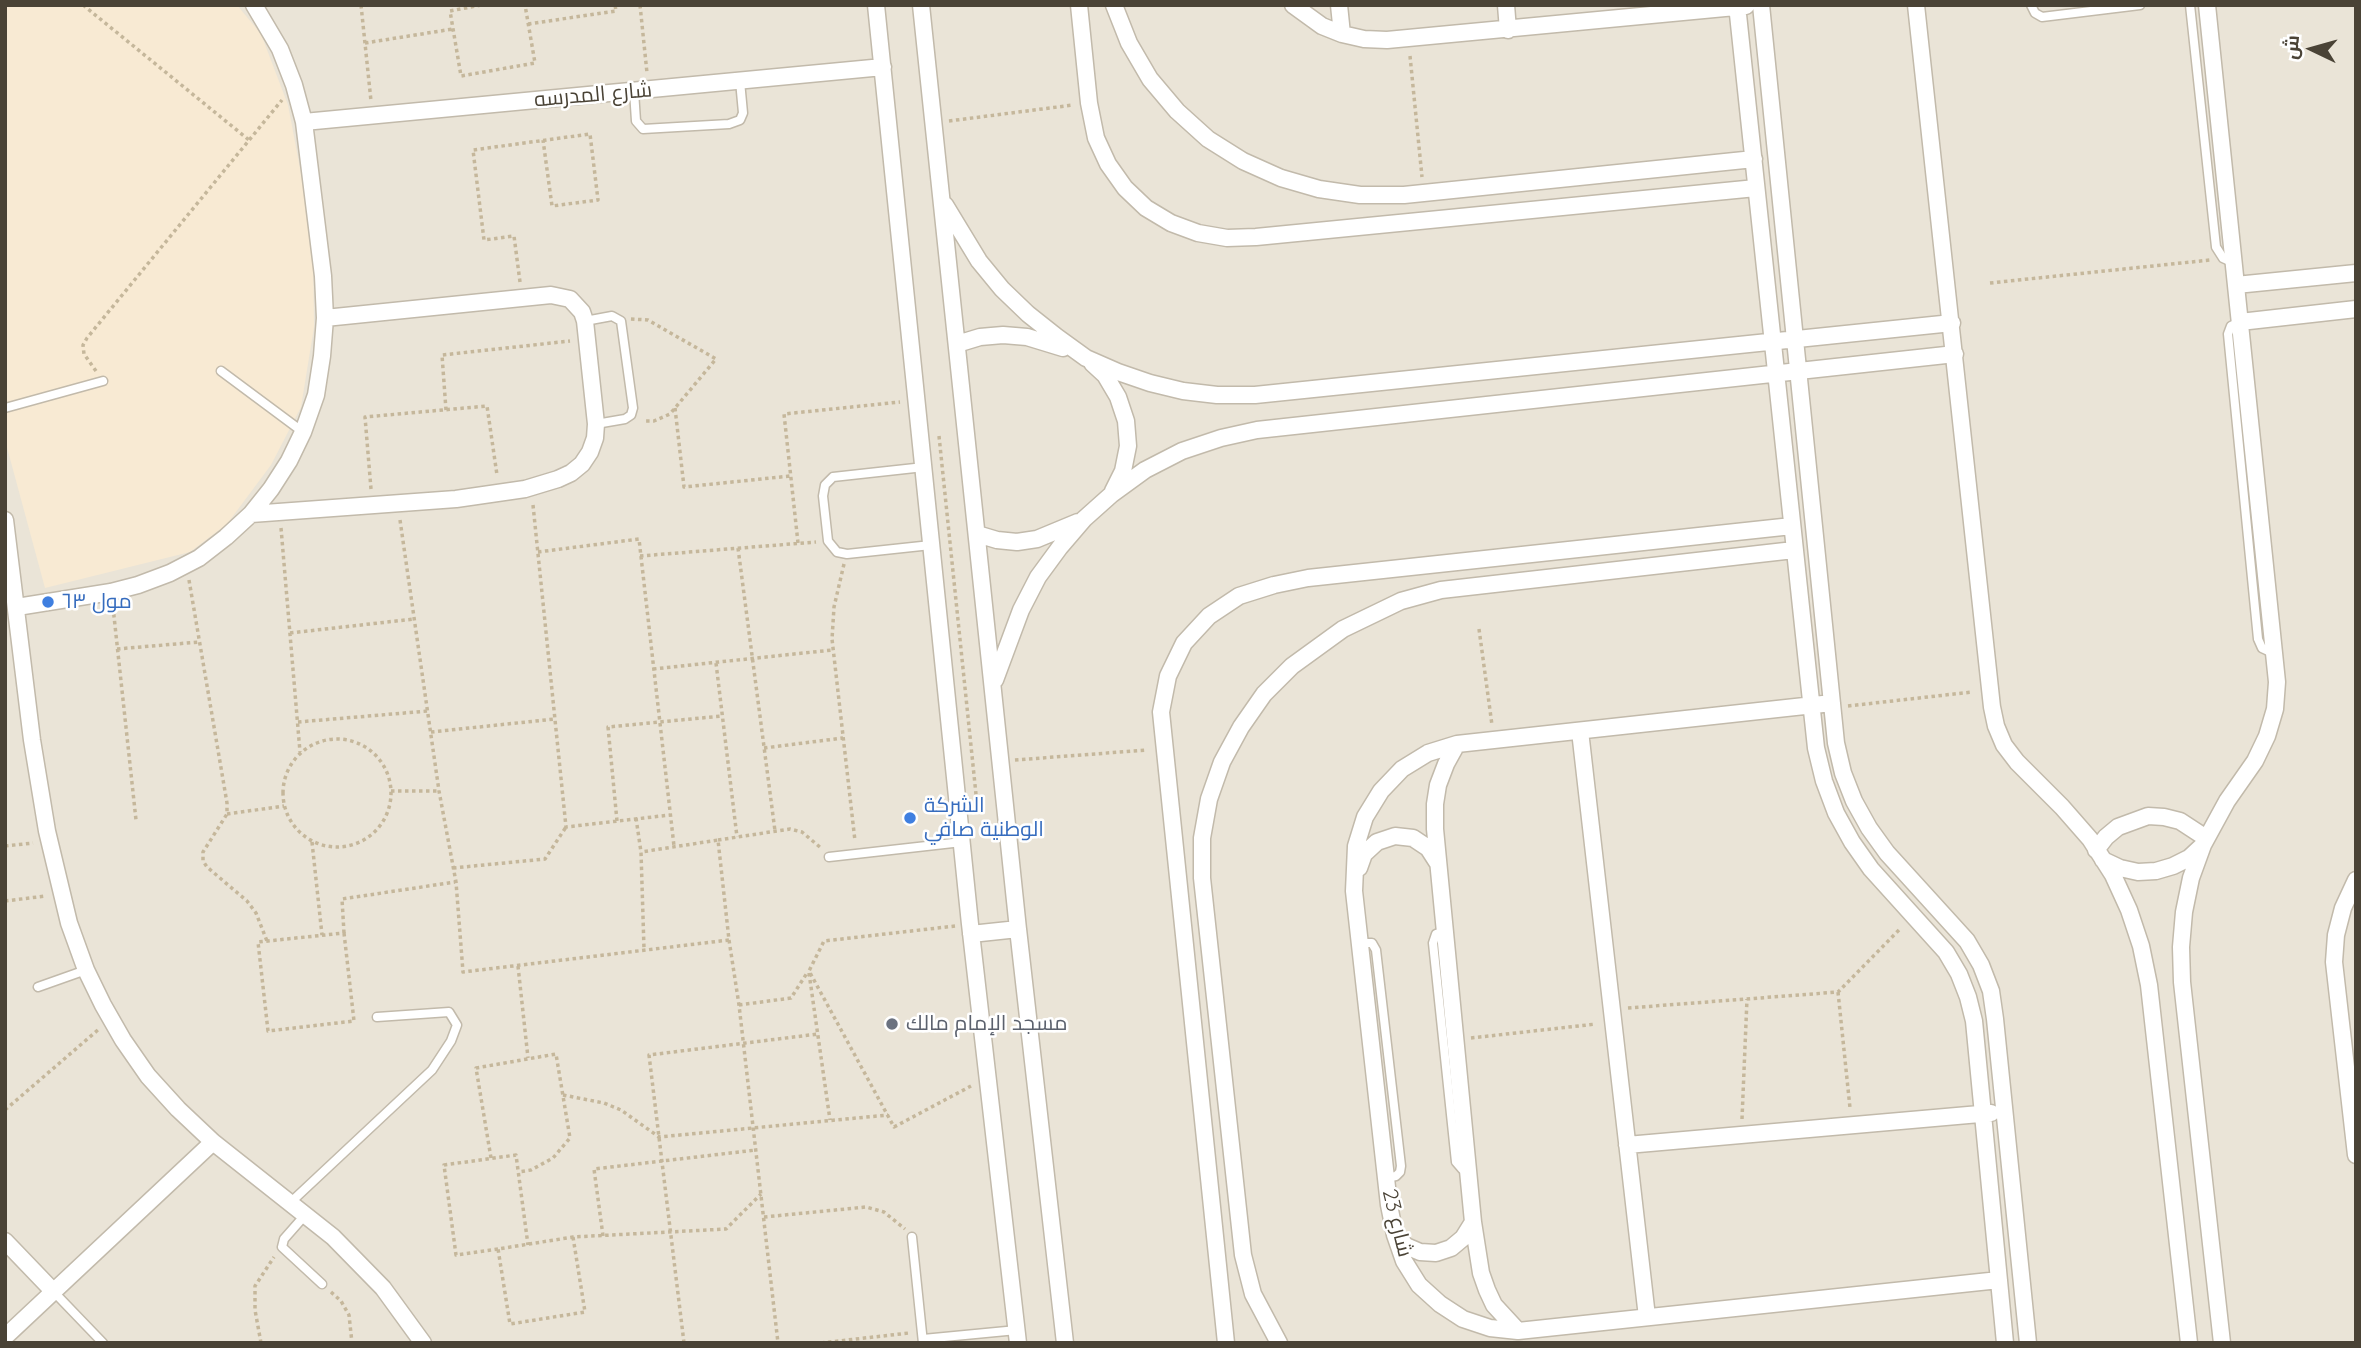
<!DOCTYPE html>
<meta charset="utf-8">
<style>
body{margin:0}
#map{position:relative;width:2361px;height:1348px;overflow:hidden;background:#f5f2e9;font-family:Quicksand,Cairo,sans-serif}
canvas{display:block}
.frame{position:absolute;inset:0;border:7px solid #4a4336;pointer-events:none}
.north{position:absolute;left:2277px;top:14px;width:70px;height:70px;-webkit-text-stroke:5px #fff;paint-order:stroke;rotate:275deg;font-size:19px;font-weight:700;line-height:28px;text-align:center;color:#4a4336}
.north::after{content:'';display:block;margin:auto;width:24px;height:32px;background:#4a4336;clip-path:polygon(50% 0,100% 100%,50% 72%,0 100%)}
</style>
<div id="map">
<canvas width="2361" height="1348"></canvas>
<div class="frame"></div>
<div class="north">ش</div>
</div>
<script>
const ctx = document.querySelector('canvas').getContext('2d');
ctx.lineJoin = 'round';
function paint(path, color) { ctx.fillStyle = color; ctx.fill(path, 'evenodd'); }
const shape = rows => new Path2D(rows.map(r => 'M' + r).join(''));
function stroke(path, color, width, dash) { ctx.strokeStyle = color; ctx.lineWidth = width; ctx.lineCap = dash ? 'butt' : 'round'; ctx.setLineDash(dash || []); ctx.stroke(path); }
function label(font, color, halo, rows, align = 'center') {
  ctx.font = font + ' Quicksand,Cairo,sans-serif'; ctx.lineWidth = 5; ctx.setLineDash([]); ctx.textBaseline = 'middle'; ctx.strokeStyle = halo; ctx.fillStyle = color; for (const [text, x, y, turn = 0] of rows) {
    ctx.save(); ctx.translate(x, y); ctx.rotate((+turn || 0) * Math.PI / 180); ctx.textAlign = isNaN(turn) ? turn : align; if (halo) ctx.strokeText(text, 0, 0); ctx.fillText(text, 0, 0); ctx.restore();
  }
}
paint(shape([
 [5,5,2356,5,2356,1343,5,1343]
]), '#eae4d7');
paint(shape([
 [5,5,237,5,261,34,288,105,306,200,313,257,314,327,301,407,271,465,227,524,190,552,45,588,5,440]
]), '#f8ead3');
const lane = shape([
 [2031,5,2035,13,2042,17,2140,5],
 [2190,5,2216,247,2223,258,2234,263],
 [634,91,636,121,643,129,729,124,740,120,743,113,740,81],
 [585,321,612,316,621,321,633,408,631,415,625,419,596,424],
 [2240,322,2231,326,2228,334,2258,639,2262,648,2275,654],
 [221,371,303,432],
 [5,408,103,381],
 [924,467,833,477,825,485,823,496,828,541,837,552,847,554,931,545],
 [829,857,962,842],
 [1445,931,1436,934,1433,943,1456,1162,1462,1169,1468,1170],
 [1360,943,1372,943,1376,950,1401,1166,1400,1172,1396,1176,1386,1178],
 [38,987,86,970],
 [291,1202,432,1070,451,1041,457,1025,449,1012,377,1017],
 [306,1214,284,1239,282,1247,322,1284],
 [912,1237,923,1343],
 [53,1291,103,1343],
 [923,1339,1017,1330]
]);
const street = shape([
 [876,5,970,924,1018,1343],
 [921,5,1018,929,1065,1343],
 [1079,5,1089,103,1096,138,1108,164,1125,188,1146,208,1171,223,1198,233,1227,238,1256,237,1756,188],
 [1114,5,1129,43,1150,79,1177,111,1208,139,1243,161,1281,178,1319,189,1360,195,1404,195,1754,159],
 [1293,5,1322,26,1342,34,1364,39,1387,40,1746,6],
 [1339,5,1342,34],
 [1506,5,1508,30],
 [1737,5,1816,748,1824,781,1836,813,1852,842,1871,869,1946,952,1959,974,1968,997,1974,1021,2005,1343],
 [1761,5,1836,743,1843,773,1854,801,1869,828,1887,853,1967,941,1981,965,1991,991,1995,1019,2028,1343],
 [1916,5,1992,707,1996,726,2004,745,2017,762,2062,807,2090,839,2113,875,2129,910,2141,946,2149,985,2189,1343],
 [2207,5,2277,682,2275,709,2267,736,2255,761,2227,801,2203,845,2191,878,2184,912,2181,947,2182,982,2222,1343],
 [304,122,883,67],
 [945,205,979,261,1002,289,1028,314,1057,337,1086,358,1118,372,1150,383,1183,391,1217,395,1255,395,1952,323],
 [2236,285,2356,273],
 [2240,322,2356,309],
 [957,344,980,337,1003,335,1027,337,1063,348],
 [1092,363,1105,375,1118,397,1126,421,1128,446,1123,471,1113,491],
 [251,514,456,499,525,489,558,479,571,473,582,464,590,452,595,438,596,424,585,321,582,312,570,299,551,295,325,318],
 [5,520,32,740,47,831,69,923,86,970,103,1005,123,1040,148,1076,178,1109,213,1142,333,1237,383,1288,423,1343],
 [977,534,997,540,1017,542,1037,539,1078,522],
 [17,607,111,592,138,585,170,573,199,558,226,537,251,514,271,489,289,461,303,432,316,395,322,356,325,318,323,276,304,122,294,85,280,49,254,5],
 [995,680,1021,610,1038,577,1060,547,1084,519,1112,494,1145,470,1182,451,1221,438,1257,430,1955,354],
 [1832,703,1457,744,1428,753,1402,769,1381,791,1365,817,1356,846,1354,891,1389,1205,1395,1235,1404,1261,1419,1285,1440,1304,1463,1319,1490,1328,1518,1331,1999,1280],
 [1580,731,1647,1317],
 [1457,744,1446,764,1438,785,1435,804,1435,829,1473,1222,1481,1273,1487,1290,1494,1305,1518,1331],
 [2096,850,2106,837,2118,827,2148,816,2164,817,2180,821,2206,838],
 [2103,860,2120,868,2138,872,2156,871,2173,866,2189,858,2203,845],
 [1359,868,1364,854,1377,842,1395,836,1413,838,1428,848,1437,862],
 [2356,880,2343,908,2336,935,2334,962,2356,1155],
 [971,934,1018,929],
 [1627,1145,1991,1113],
 [1397,1236,1406,1246,1420,1252,1436,1253,1451,1248,1463,1238,1473,1222],
 [5,1241,53,1291],
 [5,1337,213,1142],
 [1226,1343,1161,712,1168,676,1184,643,1209,616,1239,596,1274,585,1308,578,1792,526],
 [1279,1343,1253,1294,1243,1255,1202,878,1202,838,1209,799,1222,762,1241,727,1264,694,1292,666,1343,629,1401,601,1441,590,1794,550]
]);
stroke(lane, '#c2baab', 11);
stroke(street, '#c2baab', 19);
stroke(shape([
 [83,5,249,140],
 [361,5,371,101],
 [481,5,450,11,461,76,535,63,525,5],
 [640,5,647,73],
 [528,24,616,11,615,5],
 [365,43,453,29],
 [1410,56,1422,177],
 [949,121,1073,105],
 [520,282,514,236,484,240,473,150,590,134,598,200,552,206,543,140],
 [1990,283,2210,260],
 [631,319,648,320,716,359,670,414,654,421,643,421],
 [96,371,84,354,83,345,87,338,282,100],
 [675,408,684,487,790,476],
 [446,410,442,355,570,341],
 [939,436,977,804,974,804],
 [371,489,365,417,487,406,497,475],
 [533,505,566,827,670,815],
 [400,520,439,791,456,882,463,972,729,940,718,840,641,852],
 [281,528,300,752],
 [798,543,784,414,900,402],
 [738,548,775,831],
 [538,552,639,539,674,846],
 [640,556,816,542],
 [844,564,834,607,832,639,855,841],
 [189,580,227,803,227,814,203,852,203,861,207,867,247,901,256,913,267,941],
 [113,607,136,820],
 [1479,629,1492,725],
 [290,633,414,619],
 [117,649,199,642],
 [716,663,737,837],
 [653,669,832,650],
 [1848,706,1972,692],
 [298,722,428,711],
 [431,732,555,719],
 '283 793a54 54 0 1 1 108 0a54 54 0 1 1-108 0Z',
 [764,748,843,738],
 [1015,760,1147,750],
 [391,791,438,791],
 [227,814,284,806],
 [636,818,641,852,644,949],
 [617,821,608,727,722,716],
 [718,840,790,829,802,832,821,848],
 [312,842,322,935],
 [5,846,33,843],
 [453,868,545,859,566,827],
 [5,901,46,896],
 [955,926,824,941,809,971,894,1127,971,1086],
 [344,933,354,1021,268,1031,258,942,344,933],
 [344,933,342,899,455,882],
 [729,940,739,1005,778,1343],
 [518,966,528,1058],
 [809,973,830,1120],
 [1838,992,1850,1108],
 [739,1005,791,998,807,973],
 [1628,1008,1838,992,1901,928],
 [1471,1038,1596,1024],
 [563,1095,604,1103,621,1110,659,1137,888,1115],
 [5,1110,99,1029],
 [1742,1119,1747,999],
 [491,1158,476,1068,556,1054,570,1138,553,1158,531,1170,518,1172],
 [764,1217,866,1207,884,1212,905,1229],
 [603,1236,594,1169,756,1150],
 [573,1237,585,1312,510,1324,498,1249,573,1237,726,1229,761,1194],
 [498,1249,456,1255,444,1165,516,1155,528,1245],
 [331,1292,341,1301,349,1315,352,1343],
 [261,1343,255,1310,255,1286,274,1257],
 [684,1343,649,1055,818,1034],
 [821,1343,909,1333]
]), '#c5b79b', 3.5, [3.5, 3.5]);
stroke(lane, '#fff', 8);
stroke(street, '#fff', 16);
for (const [x, y, r, color] of [
 [48,602,7,"#3f7fe0"],
 [910,818,7,"#3f7fe0"],
 [892,1024,7,"#6b7280"]
]) { const dot = new Path2D(); dot.arc(x, y, r, 0, 2 * Math.PI); ctx.fillStyle = color; ctx.fill(dot); stroke(dot, '#fff', 2.5); }
label('21px', '#4a4336', '#fff', [
 ["شارع المدرسه",593,95,-5],
 ["شارع 23",1397,1223,76]
]);
label('21px', '#366cbe', '#fff', [
 ["مول ٦٣",62,602],
 ["الشركة",924,806],
 ["الوطنية صافي",924,830]
], 'left');
label('21px', '#5b616d', '#fff', [
 ["مسجد الإمام مالك",906,1024]
], 'left');
</script>
